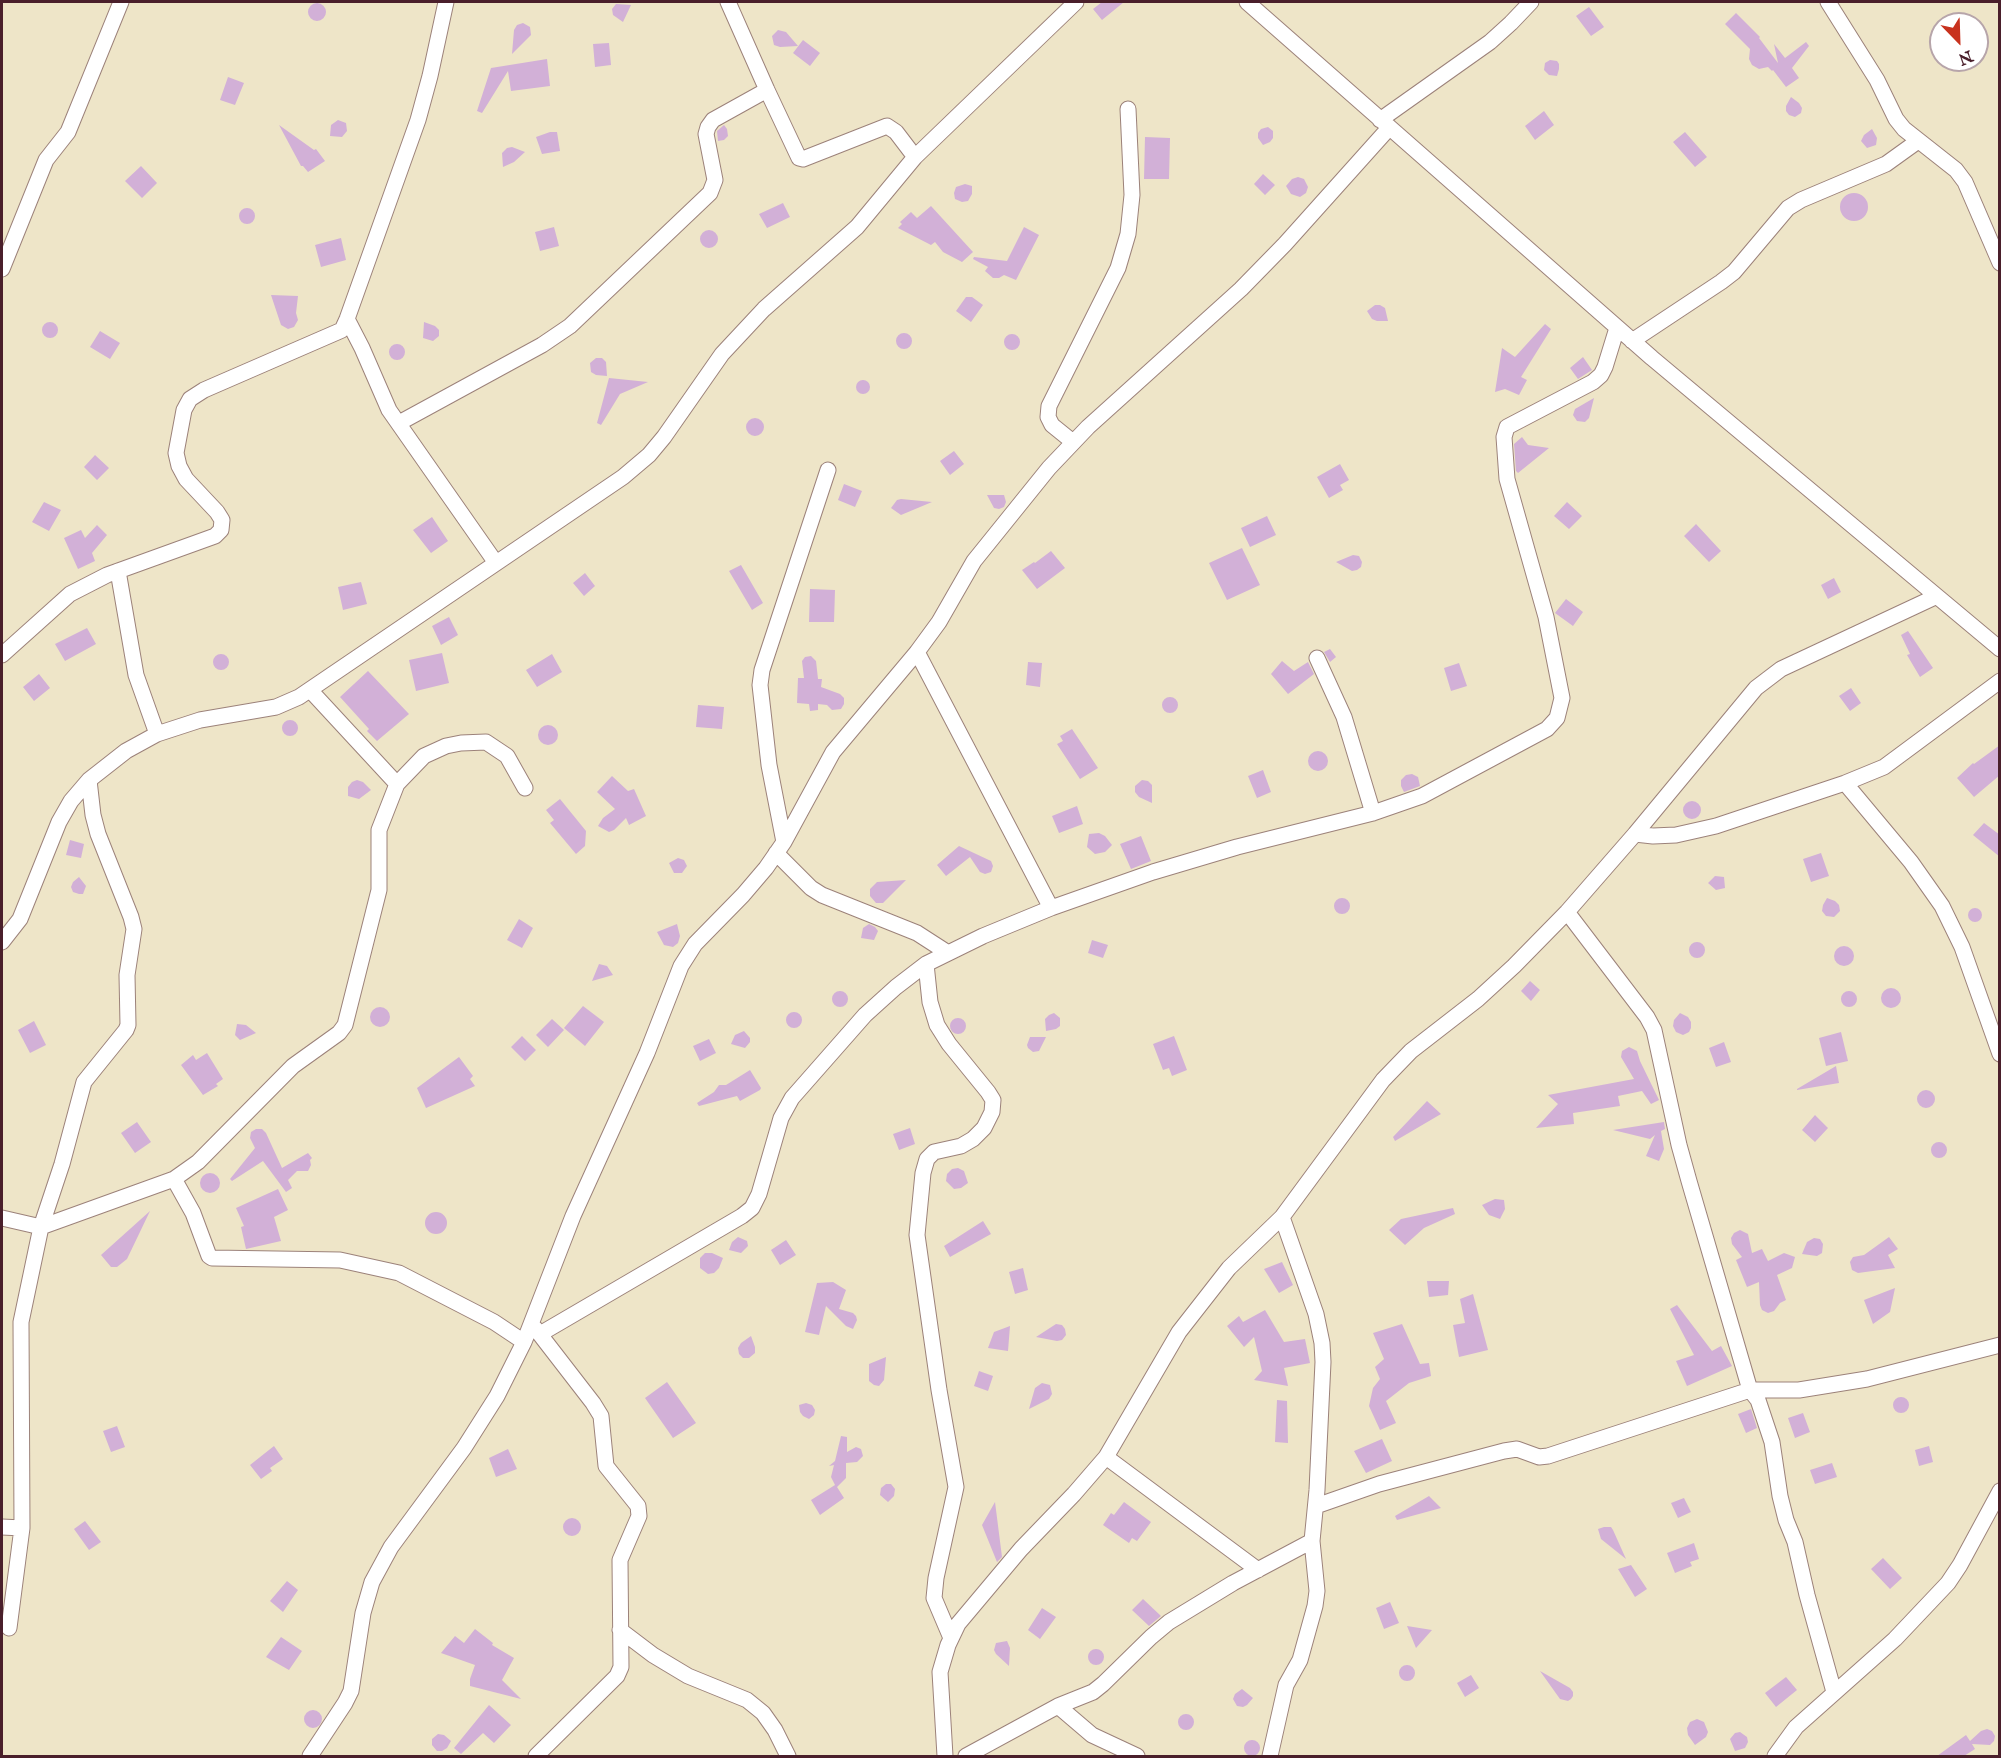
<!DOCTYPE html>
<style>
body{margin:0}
#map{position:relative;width:2001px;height:1758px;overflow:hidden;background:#eee5c8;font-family:"IM FELL English",serif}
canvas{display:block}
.frame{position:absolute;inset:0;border:3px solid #4a1f2b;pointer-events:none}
.north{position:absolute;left:1929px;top:12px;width:60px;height:60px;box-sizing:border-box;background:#fff;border:2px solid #b7a5aa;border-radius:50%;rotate:157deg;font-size:16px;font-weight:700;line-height:24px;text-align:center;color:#4a1f2b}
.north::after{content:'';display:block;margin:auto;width:21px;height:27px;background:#c8321e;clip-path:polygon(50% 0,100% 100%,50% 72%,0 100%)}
</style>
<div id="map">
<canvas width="2001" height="1758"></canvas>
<div class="frame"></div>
<div class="north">N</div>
</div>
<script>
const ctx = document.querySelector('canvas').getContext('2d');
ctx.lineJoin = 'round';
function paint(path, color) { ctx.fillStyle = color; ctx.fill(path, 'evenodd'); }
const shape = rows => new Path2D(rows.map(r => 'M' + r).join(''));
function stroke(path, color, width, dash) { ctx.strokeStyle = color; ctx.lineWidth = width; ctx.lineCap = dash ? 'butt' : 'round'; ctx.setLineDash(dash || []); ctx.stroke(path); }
paint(shape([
 [1102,2,1124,2,1102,20,1093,9],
 '308 12a9 9 0 1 1 18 0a9 9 0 1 1-18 0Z',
 [616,4,631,5,623,22,613,15,612,9],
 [1589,7,1604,27,1591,36,1576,16],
 [1736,13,1760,37,1759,38,1778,63,1774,44,1785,58,1806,42,1809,46,1792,68,1799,78,1786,87,1773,70,1772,71,1768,67,1759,69,1752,65,1749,59,1750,49,1725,24],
 [523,23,530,27,531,35,512,54,514,30,517,25],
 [778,30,786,32,798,46,780,47,774,45,772,36],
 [803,40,820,53,810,66,793,53],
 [609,43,611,65,595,67,593,44],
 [547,59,550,86,511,91,508,71,482,113,477,111,491,68],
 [1550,60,1557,61,1559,64,1559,69,1557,76,1549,75,1544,70,1545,63],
 [228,77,244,83,235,105,220,100],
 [1791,97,1799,103,1802,108,1801,113,1795,117,1789,115,1786,111,1786,106],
 [1544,111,1554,125,1535,140,1525,126],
 [338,120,346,123,347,131,342,137,330,136,331,125],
 [279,125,314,150,316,149,325,161,308,172,303,166,301,166],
 [724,125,727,129,728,136,724,140,718,141,717,131],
 [1268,127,1273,131,1273,138,1270,142,1263,145,1258,138,1258,133,1261,129],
 [1872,129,1877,138,1876,145,1867,148,1861,141,1864,135],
 [550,132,557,132,560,151,542,154,536,137],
 [1685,132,1707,157,1695,167,1673,142],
 [1145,137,1170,138,1169,179,1144,179],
 [512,147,525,152,514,162,503,167,502,153,507,148],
 [141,166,157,183,142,198,125,181],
 [1263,174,1275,185,1265,195,1254,184],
 [1298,177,1304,179,1308,187,1306,193,1300,197,1291,194,1286,186,1292,179],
 [965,184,972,186,972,194,968,201,962,202,955,199,954,193,956,187],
 '1840 207a14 14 0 1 1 28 0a14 14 0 1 1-28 0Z',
 [783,203,790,217,767,228,759,214],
 [931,206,973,252,962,262,943,252,935,242,931,245,898,228,902,224,900,222,911,212,917,218],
 '239 216a8 8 0 1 1 16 0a8 8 0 1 1-16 0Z',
 [554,227,559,246,540,251,535,232],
 [1024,227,1039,235,1016,280,1004,275,999,278,993,278,985,271,988,267,973,259,974,257,1007,261],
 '700 239a9 9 0 1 1 18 0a9 9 0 1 1-18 0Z',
 [341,238,346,260,321,267,315,245],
 [271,295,298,296,296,313,298,320,294,327,288,329,281,325],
 [966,297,972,297,983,305,971,322,956,311],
 [1375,305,1380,305,1385,308,1388,321,1377,321,1372,319,1367,311],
 [424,322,435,326,439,330,439,336,433,341,423,338],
 '42 330a8 8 0 1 1 16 0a8 8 0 1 1-16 0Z',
 [1545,324,1551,329,1521,377,1527,380,1519,395,1505,389,1495,392,1502,348,1515,357],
 [100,331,120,343,110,359,90,347],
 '896 341a8 8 0 1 1 16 0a8 8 0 1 1-16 0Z',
 '1004 342a8 8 0 1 1 16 0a8 8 0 1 1-16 0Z',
 '389 352a8 8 0 1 1 16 0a8 8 0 1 1-16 0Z',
 [1583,357,1592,370,1578,379,1570,368],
 [596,358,602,358,606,362,607,376,596,375,591,372,590,363],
 [609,378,648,382,620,394,601,425,597,423],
 '856 387a7 7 0 1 1 14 0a7 7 0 1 1-14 0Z',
 [1594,398,1589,418,1585,422,1577,421,1573,415,1575,409],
 '746 427a9 9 0 1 1 18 0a9 9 0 1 1-18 0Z',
 [1522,437,1528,445,1549,448,1518,473,1516,471,1514,444],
 [954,451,964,464,950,475,940,461],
 [95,455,109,468,97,480,84,467],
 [1340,464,1349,480,1340,485,1343,490,1329,498,1317,477],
 [844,484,862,491,855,507,838,500],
 [987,495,1004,495,1006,502,1004,507,999,509,994,508],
 [901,499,932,502,901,515,891,508,897,500],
 [44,502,61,510,49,531,32,522],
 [1567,502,1582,516,1569,529,1554,516],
 [1267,516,1276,535,1250,547,1241,528],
 [432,517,448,541,431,553,413,530],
 [1696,524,1721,551,1709,562,1684,536],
 [97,525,107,535,92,553,95,561,78,569,64,538,81,530,85,538],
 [1242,548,1260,585,1227,600,1209,563],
 [1051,551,1065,568,1037,589,1022,570,1034,562,1035,563],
 [1353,555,1359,556,1362,562,1361,567,1357,570,1352,571,1336,562],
 [741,565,763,603,752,610,729,571],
 [585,573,595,586,584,596,573,583],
 [1834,578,1841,592,1828,599,1821,585],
 [361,582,367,604,343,610,338,587],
 [810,589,835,590,834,622,809,622],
 [1566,599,1583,612,1573,626,1555,613],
 [449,617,458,635,441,645,432,626],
 [87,628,96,644,65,661,55,644],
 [1908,631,1933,668,1920,677,1907,655,1910,654,1901,635],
 [1330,649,1336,657,1330,662,1324,652],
 [442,653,449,683,416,691,409,660],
 '213 662a8 8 0 1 1 16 0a8 8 0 1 1-16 0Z',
 [552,654,562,672,537,687,526,670],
 [811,656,816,661,818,679,822,679,821,687,840,694,844,698,844,704,841,709,832,710,827,705,818,704,818,710,810,711,809,704,797,703,798,678,804,678,802,661,805,657],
 [1282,661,1294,671,1308,662,1314,674,1288,694,1271,674],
 [1028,662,1042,663,1040,687,1026,685],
 [1459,663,1467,686,1451,691,1444,668],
 [368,671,409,714,377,741,367,731,369,729,340,697],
 [39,674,50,688,34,701,23,687],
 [1851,688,1861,703,1850,711,1839,696],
 '1162 705a8 8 0 1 1 16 0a8 8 0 1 1-16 0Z',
 [698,705,724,707,722,729,696,727],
 '282 728a8 8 0 1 1 16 0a8 8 0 1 1-16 0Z',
 '538 735a10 10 0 1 1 20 0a10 10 0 1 1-20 0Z',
 [1072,729,1098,768,1080,779,1057,744,1063,741,1060,736],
 [2000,745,2000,775,1974,797,1957,778,1973,763,1974,764],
 '1308 761a10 10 0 1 1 20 0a10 10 0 1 1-20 0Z',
 [1263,770,1271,792,1257,798,1248,776],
 [1412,774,1418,777,1420,786,1404,792,1401,786,1401,780,1406,775],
 [612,776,628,791,634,789,646,816,629,825,626,818,614,830,609,832,598,826,603,818,615,809,597,792],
 [357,780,363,782,371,790,359,799,348,796,348,787,352,782],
 [1142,780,1148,781,1152,785,1152,803,1139,797,1135,792,1135,786],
 [560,799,586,831,585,846,576,854,550,823,554,820,546,810],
 '1683 810a9 9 0 1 1 18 0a9 9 0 1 1-18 0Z',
 [1077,806,1083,824,1059,833,1052,816],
 [1984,823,2000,835,2000,857,1973,835],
 [1099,833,1105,836,1112,845,1105,852,1095,854,1087,847,1089,834],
 [1141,836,1151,861,1131,869,1120,844],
 [70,840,84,844,81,858,66,855],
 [959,846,991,861,993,866,991,872,985,874,980,872,970,857,946,876,937,865],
 [1821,853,1829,876,1811,882,1803,859],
 [678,858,684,860,687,866,682,873,674,873,669,863],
 [1715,876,1724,877,1725,888,1716,890,1708,883],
 [79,877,86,886,83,894,79,894,73,892,71,887,73,882],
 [906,880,883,903,876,903,870,896,870,889,877,882],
 '1334 906a8 8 0 1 1 16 0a8 8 0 1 1-16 0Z',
 [1827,898,1835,901,1839,905,1840,911,1834,917,1826,916,1822,911,1823,905],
 '1968 915a7 7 0 1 1 14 0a7 7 0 1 1-14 0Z',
 [519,919,533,928,522,948,507,940],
 [677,924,680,936,678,943,673,947,664,945,657,932],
 [869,924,875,927,878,931,874,940,861,938,863,928],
 [1092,940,1108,945,1103,958,1088,953],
 '1689 950a8 8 0 1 1 16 0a8 8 0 1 1-16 0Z',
 '1834 956a10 10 0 1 1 20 0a10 10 0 1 1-20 0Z',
 [599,964,607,966,613,975,592,981],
 [1530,981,1540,990,1531,1001,1521,991],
 '1881 998a10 10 0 1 1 20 0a10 10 0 1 1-20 0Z',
 '832 999a8 8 0 1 1 16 0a8 8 0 1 1-16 0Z',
 '1841 999a8 8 0 1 1 16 0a8 8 0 1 1-16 0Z',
 [583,1006,604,1022,585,1046,564,1028],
 '370 1017a10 10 0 1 1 20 0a10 10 0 1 1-20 0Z',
 '786 1020a8 8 0 1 1 16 0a8 8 0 1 1-16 0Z',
 [1054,1013,1060,1018,1060,1026,1056,1029,1046,1031,1045,1019,1049,1015],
 [1680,1013,1688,1017,1691,1022,1691,1028,1689,1032,1683,1035,1676,1032,1673,1026,1674,1020],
 '950 1026a8 8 0 1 1 16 0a8 8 0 1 1-16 0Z',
 [552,1019,564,1030,548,1047,536,1035],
 [34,1021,46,1045,30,1053,18,1030],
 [237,1024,246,1025,256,1033,240,1040,235,1035],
 [744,1031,750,1038,750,1042,745,1048,731,1044,735,1035],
 [1841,1032,1848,1061,1826,1066,1819,1038],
 [522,1036,536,1050,525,1061,511,1047],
 [1174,1036,1187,1070,1172,1076,1169,1068,1163,1070,1153,1044],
 [1030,1037,1046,1037,1039,1051,1033,1052,1028,1048,1027,1045],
 [709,1039,716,1053,700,1061,693,1046],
 [1724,1042,1731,1062,1716,1067,1709,1048],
 [1629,1047,1637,1051,1640,1061,1659,1100,1651,1104,1642,1091,1618,1096,1620,1106,1573,1113,1574,1124,1536,1128,1558,1104,1548,1095,1634,1079,1621,1057,1622,1051],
 [207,1053,223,1079,216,1084,218,1086,203,1095,181,1065,193,1055,196,1060],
 [459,1057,473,1076,470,1079,475,1086,426,1108,417,1088],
 [1836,1066,1839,1083,1797,1090,1797,1089],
 [750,1070,761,1088,760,1090,740,1101,737,1096,699,1106,697,1103,714,1092,719,1085,726,1085],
 '1917 1099a9 9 0 1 1 18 0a9 9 0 1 1-18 0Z',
 [1427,1101,1441,1114,1395,1141,1393,1137],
 [1815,1115,1828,1128,1815,1142,1802,1130],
 [137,1122,151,1142,135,1153,121,1133],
 [1664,1122,1665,1129,1661,1131,1664,1149,1659,1161,1646,1156,1655,1135,1650,1139,1613,1130],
 [910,1128,915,1144,899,1150,893,1134],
 [256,1129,262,1129,266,1133,282,1168,308,1153,312,1158,310,1160,311,1165,308,1171,297,1171,288,1180,292,1188,286,1192,263,1161,232,1181,230,1179,255,1148,250,1138,251,1132],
 '1931 1150a8 8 0 1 1 16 0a8 8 0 1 1-16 0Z',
 [958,1168,964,1171,968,1183,961,1188,954,1189,946,1181,947,1174,952,1169],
 '200 1183a10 10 0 1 1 20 0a10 10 0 1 1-20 0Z',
 [278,1189,288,1210,274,1217,281,1241,246,1249,241,1227,244,1226,236,1208],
 [1495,1199,1504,1200,1505,1209,1500,1219,1489,1215,1482,1205],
 [1453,1208,1455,1214,1424,1228,1405,1245,1389,1230,1401,1219],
 [150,1211,127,1259,117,1267,111,1267,101,1255],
 '425 1223a11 11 0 1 1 22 0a11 11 0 1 1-22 0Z',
 [983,1221,991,1234,950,1257,944,1246],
 [1740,1230,1748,1234,1752,1253,1762,1249,1768,1261,1784,1253,1795,1257,1792,1268,1777,1275,1786,1300,1780,1303,1774,1311,1768,1313,1762,1310,1760,1305,1759,1282,1747,1287,1736,1260,1742,1257,1732,1244,1731,1238,1734,1233],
 [738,1237,747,1241,748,1246,741,1253,729,1250,732,1242],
 [1889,1237,1898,1249,1888,1255,1895,1268,1858,1273,1852,1270,1850,1262,1853,1257,1864,1255],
 [1814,1238,1820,1239,1823,1244,1822,1253,1817,1256,1802,1254,1807,1242],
 [786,1240,796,1255,780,1265,771,1250],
 [705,1253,712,1253,723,1258,719,1268,714,1273,708,1274,700,1268,700,1258],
 [1282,1262,1293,1285,1279,1293,1264,1269],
 [1023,1268,1028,1290,1015,1294,1009,1272],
 [1427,1281,1449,1281,1448,1295,1429,1297],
 [833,1282,846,1290,839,1309,853,1313,856,1316,857,1320,853,1329,846,1326,826,1306,819,1335,805,1332,817,1283],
 [1895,1288,1890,1312,1873,1324,1864,1300],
 [1473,1294,1488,1350,1459,1357,1453,1325,1465,1323,1460,1299],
 [1677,1305,1712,1351,1721,1346,1732,1366,1687,1386,1676,1361,1694,1355,1670,1309],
 [1265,1310,1284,1342,1305,1339,1310,1363,1284,1368,1288,1386,1254,1380,1262,1371,1254,1337,1244,1347,1227,1326,1239,1316,1243,1322],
 [1056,1324,1062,1325,1065,1329,1066,1335,1062,1340,1057,1341,1036,1337],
 [1402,1324,1420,1364,1429,1363,1431,1376,1409,1383,1386,1401,1396,1423,1380,1430,1369,1406,1373,1388,1380,1379,1375,1367,1384,1359,1373,1333],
 [1010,1326,1008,1351,988,1348,994,1332],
 [751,1336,755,1347,755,1353,749,1358,743,1358,739,1354,738,1348,741,1343],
 [886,1357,884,1380,879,1386,874,1385,869,1381,869,1364],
 [979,1371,993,1376,988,1391,974,1386],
 [667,1382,696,1423,673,1438,645,1398],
 [1042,1383,1050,1385,1052,1394,1049,1399,1029,1409,1035,1388],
 '1893 1405a8 8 0 1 1 16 0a8 8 0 1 1-16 0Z',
 [1277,1400,1287,1401,1288,1443,1275,1442],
 [806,1403,812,1405,815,1410,814,1415,809,1419,803,1416,800,1412,799,1405],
 [1751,1409,1757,1428,1746,1433,1738,1414],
 [1803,1413,1810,1432,1795,1438,1788,1418],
 [117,1426,125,1447,111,1452,103,1431],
 [841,1436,847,1437,847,1452,856,1447,861,1449,863,1456,857,1462,846,1463,846,1478,837,1487,844,1498,820,1515,811,1500,835,1485,831,1477,834,1465,829,1466,835,1461],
 [1382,1439,1392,1461,1366,1473,1354,1451],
 [274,1446,283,1459,270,1468,272,1471,261,1479,250,1465],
 [1929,1446,1933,1462,1919,1466,1915,1450],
 [508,1449,517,1469,496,1477,489,1458],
 [1832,1463,1837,1477,1815,1484,1810,1470],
 [886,1484,891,1484,895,1489,894,1496,888,1502,880,1495,881,1488],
 [1429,1496,1441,1508,1397,1520,1395,1516],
 [1684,1498,1691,1512,1678,1518,1671,1503],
 [995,1502,1002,1557,997,1562,982,1525],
 [1124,1502,1151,1522,1137,1541,1132,1538,1129,1543,1103,1525,1111,1513,1114,1515],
 '563 1527a9 9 0 1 1 18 0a9 9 0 1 1-18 0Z',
 [85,1521,101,1542,89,1550,74,1529],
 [1604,1527,1611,1527,1613,1530,1626,1559,1601,1539,1598,1529],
 [1694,1543,1699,1559,1690,1562,1692,1566,1675,1573,1667,1553],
 [1883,1558,1902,1578,1890,1589,1871,1569],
 [1631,1565,1647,1589,1635,1597,1618,1569],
 [287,1581,298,1590,283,1612,270,1601],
 [1143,1599,1161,1616,1149,1626,1132,1610],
 [1390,1602,1399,1623,1384,1629,1376,1608],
 [1042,1608,1056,1617,1040,1639,1028,1630],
 [1407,1626,1432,1630,1416,1648],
 [475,1629,493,1643,492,1645,514,1658,502,1680,521,1699,470,1686,470,1679,475,1665,441,1653,455,1636,464,1643],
 [281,1637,302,1651,289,1670,266,1657],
 [1007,1641,1010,1648,1009,1666,996,1654,994,1650,996,1643],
 '1088 1657a8 8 0 1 1 16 0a8 8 0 1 1-16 0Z',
 '1399 1673a8 8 0 1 1 16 0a8 8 0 1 1-16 0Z',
 [1540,1671,1570,1688,1573,1692,1573,1696,1571,1699,1568,1701,1560,1699],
 [1471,1675,1479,1688,1465,1697,1457,1683],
 [1786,1677,1797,1690,1776,1707,1765,1693],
 [1242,1689,1253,1698,1247,1705,1243,1707,1237,1706,1233,1699,1235,1694],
 [489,1705,511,1725,494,1743,483,1733,461,1754,454,1748],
 '304 1719a9 9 0 1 1 18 0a9 9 0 1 1-18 0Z',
 '1178 1722a8 8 0 1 1 16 0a8 8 0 1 1-16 0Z',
 [1697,1719,1704,1722,1708,1732,1706,1737,1695,1745,1688,1735,1687,1728,1690,1722],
 [1987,1729,1992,1731,1995,1736,1994,1741,1990,1745,1972,1744,1975,1749,1964,1756,1937,1756,1966,1735,1970,1741,1981,1731],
 [1740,1732,1747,1737,1748,1742,1745,1748,1735,1751,1730,1739,1735,1733],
 [438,1734,444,1735,451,1741,447,1748,442,1751,437,1751,432,1745,432,1739],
 '1244 1748a8 8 0 1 1 16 0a8 8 0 1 1-16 0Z'
]), '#d2b0d7');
const minor = shape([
 [728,2,767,90,799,158,803,159,887,126,896,132,915,157],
 [1247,2,1652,358,2000,649],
 [1828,2,1877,80,1896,119,1904,129,1956,170,1965,182,2000,263],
 [1380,120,1490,42,1511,23,1531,2],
 [2,269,46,160,68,132,121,2],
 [347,319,362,348,389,410,496,563],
 [1632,341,1721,282,1734,272,1788,208,1801,200,1886,164,1918,141],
 [399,423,542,345,570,326,710,193,715,180,706,134,708,127,713,120,767,90],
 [1073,442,1052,425,1048,417,1049,406,1118,268,1128,234,1132,195,1128,109],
 [118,571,136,675,157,734],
 [917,652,1051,908],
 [2,655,70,594,107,575,215,536,221,530,222,520,217,512,186,479,179,466,176,453,184,410,190,399,204,390,342,330,347,319,418,120,430,76,446,2],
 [1317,658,1344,717,1373,813],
 [310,690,397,784],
 [1845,783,1911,862,1942,906,1962,947,2000,1054],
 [1635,834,1653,836,1676,835,1716,826,1845,783,1884,767,2000,681],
 [784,842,769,765,760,685,762,670,828,470],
 [776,853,811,888,822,895,917,933,948,953],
 [1567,912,1647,1017,1654,1030,1679,1145,1689,1181,1750,1390,1758,1400,1772,1442,1780,1496,1786,1520,1795,1542,1807,1595,1834,1692],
 [2,942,20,919,59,822,71,801,89,780,126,751,157,734,200,720,276,707,299,697,623,477,649,455,664,437,722,354,764,309,857,227,915,157,1076,2],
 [926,964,930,1002,937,1025,949,1044,988,1092,993,1100,992,1112,984,1128,973,1139,961,1146,934,1152,927,1159,923,1173,917,1235,939,1390,956,1487,936,1578,934,1598,951,1638],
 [174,1179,193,1213,209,1256,212,1258,340,1260,399,1273,494,1322,524,1342],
 [2,1218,41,1227,174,1179,198,1162,293,1066,339,1033,345,1025,379,890,379,830,397,784,424,756,446,746,461,743,486,742,507,756,525,788],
 [535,1328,593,1403,601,1416,606,1466,638,1506,639,1516,620,1560,621,1667,617,1676,536,1756],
 [540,1334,742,1216,752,1208,759,1194,781,1118,792,1098,865,1015,896,987,926,964,983,936,1051,908,1153,872,1237,847,1373,813,1422,796,1547,729,1557,718,1562,698,1546,617,1507,479,1504,437,1507,427,1593,382,1601,375,1605,367,1617,328],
 [1106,1457,1258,1570],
 [1316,1506,1379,1484,1504,1451,1517,1449,1539,1457,1548,1456,1750,1390,1799,1390,1867,1379,2000,1345],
 [2,1527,22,1528],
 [9,1628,22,1528,21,1322,41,1227,62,1164,84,1082,126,1030,128,1025,127,975,134,929,131,917,98,834,93,815,89,780],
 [620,1630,653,1655,688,1676,747,1700,763,1713,775,1730,788,1756],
 [1058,1706,1092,1735,1137,1756],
 [310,1756,345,1703,351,1691,363,1613,372,1582,391,1547,464,1448,497,1396,524,1342,573,1216,647,1053,681,966,695,944,743,895,766,868,784,842,833,752,917,652,939,622,974,561,1049,468,1088,427,1241,289,1285,244,1389,128],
 [945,1756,940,1672,948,1645,958,1624,1021,1549,1074,1494,1106,1457,1179,1332,1229,1268,1282,1217,1383,1080,1411,1051,1478,999,1514,966,1567,912,1635,834,1756,688,1781,669,1935,597],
 [966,1756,1058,1706,1093,1692,1103,1684,1151,1637,1169,1622,1233,1583,1312,1541],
 [1270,1756,1286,1685,1300,1660,1315,1606,1317,1591,1312,1541,1317,1490,1323,1362,1322,1343,1316,1314,1282,1217],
 [1775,1756,1796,1727,1895,1639,1948,1583,1960,1565,2000,1491]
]);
stroke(minor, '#9c827a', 17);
stroke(minor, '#fff', 15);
</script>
